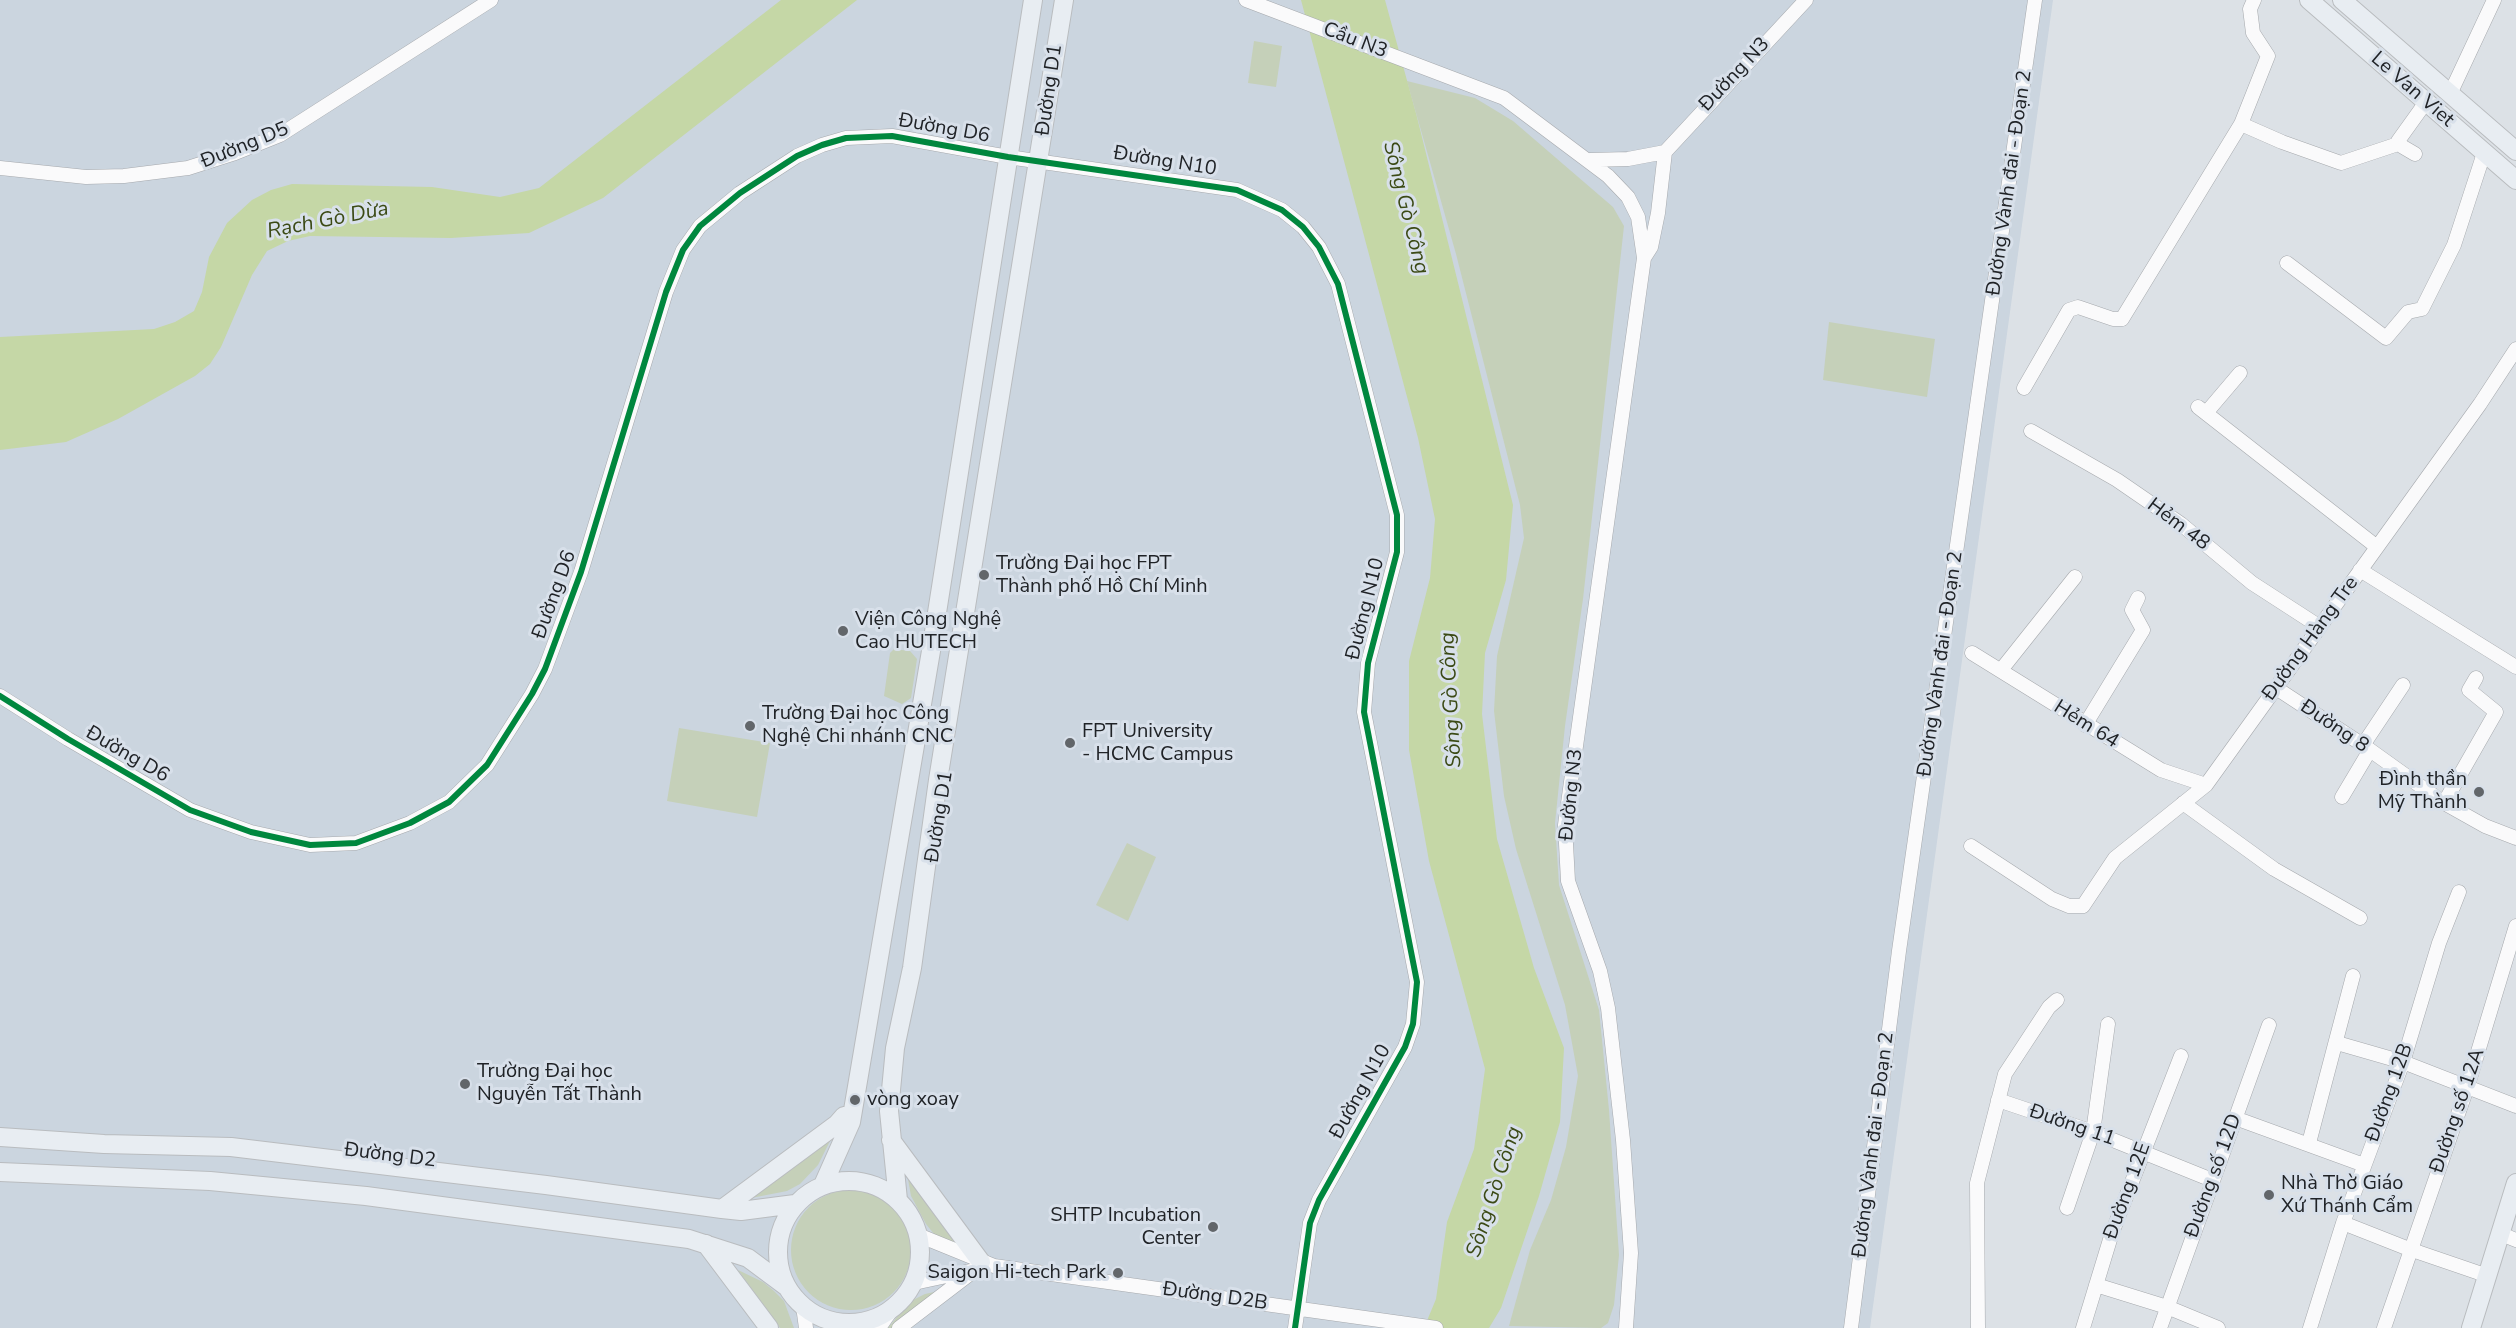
<!DOCTYPE html>
<meta charset="utf-8">
<style>
body{margin:0}
canvas{display:block;background:#dce1e6}
</style>
<canvas width="2516" height="1328"></canvas>
<script>
const ctx = document.querySelector('canvas').getContext('2d');
ctx.lineJoin = 'round';
function paint(path, color) { ctx.fillStyle = color; ctx.fill(path, 'evenodd'); }
const shape = rows => new Path2D(rows.map(r => 'M' + r).join(''));
function stroke(path, color, width, dash) { ctx.strokeStyle = color; ctx.lineWidth = width; ctx.lineCap = dash ? 'butt' : 'round'; ctx.setLineDash(dash || []); ctx.stroke(path); }
function label(font, color, halo, rows, align = 'center') {
  ctx.font = font + ' "Nunito Sans",sans-serif'; ctx.lineWidth = 6; ctx.setLineDash([]); ctx.textBaseline = 'middle'; ctx.strokeStyle = halo; ctx.fillStyle = color; for (const [text, x, y, turn = 0] of rows) {
    ctx.save(); ctx.translate(x, y); ctx.rotate((+turn || 0) * Math.PI / 180); ctx.textAlign = isNaN(turn) ? turn : align; if (halo) ctx.strokeText(text, 0, 0); ctx.fillText(text, 0, 0); ctx.restore();
  }
}
paint(shape([
 [0,0,2053,0,1870,1328,0,1328]
]), '#cbd5df');
paint(shape([
 [1254,41,1282,46,1276,87,1248,83],
 [1407,81,1475,98,1513,121,1613,207,1624,226,1583,599,1565,726,1555,823,1559,885,1599,1010,1609,1110,1619,1255,1614,1305,1608,1323,1601,1328,1509,1326,1530,1250,1551,1200,1566,1147,1578,1076,1565,1005,1516,849,1504,796,1494,711,1497,656,1524,538,1520,505,1456,254],
 [1829,322,1935,339,1927,397,1823,380],
 [894,649,910,651,917,659,911,698,902,704,884,696,890,653],
 [679,728,770,743,757,817,667,801],
 [1127,843,1156,857,1128,921,1096,905],
 [832,1137,818,1165,800,1184,787,1191,746,1199],
 [906,1168,967,1251,934,1234,926,1224,911,1196],
 '791 1250a60 60 0 1 1 120 0a60 60 0 1 1-120 0Z',
 [738,1270,763,1282,774,1291,784,1301,794,1328,780,1328],
 [944,1290,893,1328,888,1328,909,1302,925,1294]
]), '#c5d0b9');
paint(shape([
 [781,0,857,0,603,198,529,233,451,238,310,236,288,241,267,251,252,275,221,347,210,364,195,376,118,419,66,442,0,450,0,337,154,329,175,322,194,311,202,292,209,257,227,223,252,200,271,190,292,184,432,187,500,197,539,188],
 [1301,0,1385,0,1417,117,1513,505,1506,580,1485,653,1482,714,1497,839,1534,968,1564,1048,1560,1122,1539,1196,1501,1308,1489,1328,1424,1328,1436,1299,1447,1222,1474,1149,1485,1069,1429,861,1409,750,1409,661,1430,578,1435,519,1418,438]
]), '#c5d7a6');
const minor = shape([
 [1246,0,1504,98,1608,176,1628,197,1638,217,1644,258,1565,825,1568,881,1600,971,1608,1008,1623,1140,1631,1253,1626,1328],
 [2450,94,2494,0],
 [2241,124,2282,142,2341,163,2398,144],
 [2415,154,2398,144,2398,141,2426,102],
 [1590,160,1628,159,1665,152],
 [0,168,86,177,124,176,188,168,235,153,280,135,491,0],
 [1644,258,1651,247,1658,213,1665,152,1806,0],
 [2287,263,2386,338,2408,312,2422,309,2454,245,2484,153],
 [2024,388,2069,310,2078,307,2113,319,2122,319,2241,124,2268,56,2253,33,2250,9,2254,0],
 [2198,407,2377,547],
 [2206,413,2240,373],
 [2031,431,2117,480,2181,524,2252,583,2320,627],
 [2360,570,2516,667],
 [1972,653,2161,770,2206,785],
 [2001,670,2075,577],
 [2276,688,2363,745,2444,803,2485,826,2516,838],
 [0,696,68,739,190,810,251,832,310,845,356,843,410,823,449,802,487,765,532,694,545,669,581,572,666,292,683,250,700,226,740,193,797,156,822,145,846,138,892,136,1008,157,1237,190,1282,210,1303,227,1319,247,1338,284,1397,515,1397,552,1368,663,1364,712,1417,982,1413,1024,1405,1047,1319,1200,1310,1223,1295,1328],
 [2085,725,2143,630,2132,610,2138,598],
 [2363,745,2403,685],
 [2342,797,2370,750],
 [2183,803,2274,869,2360,918],
 [2444,803,2496,712,2469,690,2476,678],
 [1971,846,2052,899,2069,906,2083,906,2115,858,2206,785,2480,404,2516,349],
 [2337,1043,2403,1062,2516,1106],
 [1998,1100,2093,1132,2212,1180],
 [2235,1118,2364,1165],
 [2309,1143,2353,976],
 [2067,1208,2093,1132,2108,1024],
 [2343,1223,2409,1249,2488,1276],
 [2501,1234,2516,1240],
 [918,1235,994,1266,1436,1328],
 [914,1283,970,1271],
 [2096,1285,2167,1307,2218,1328],
 [803,1306,806,1328],
 [879,1328,892,1309],
 [899,1328,975,1270],
 [1851,1328,1899,951,2035,0],
 [1978,1328,1977,1183,2005,1074,2049,1007,2057,1000],
 [2083,1328,2112,1233,2181,1056],
 [2160,1328,2269,1025],
 [2310,1328,2343,1223,2403,1062,2439,943,2459,892],
 [2384,1328,2467,1088,2516,926]
]);
const major = shape([
 [2309,0,2516,180],
 [2342,0,2516,151],
 [0,1137,104,1144,231,1147,546,1185,722,1209,741,1211,795,1204],
 [891,1140,981,1262],
 [0,1172,210,1181,366,1196,689,1239,748,1258,787,1287],
 '778 1252a71 71 0 1 1 142 0a71 71 0 1 1-142 0Z',
 [823,1185,851,1122,931,651,1033,0],
 [898,1200,889,1111,895,1048,912,968,938,780,1064,0],
 [722,1209,837,1124,844,1116],
 [706,1244,769,1328],
 [2471,1328,2516,1183]
]);
stroke(minor, '#a6a9ad', 15);
stroke(major, '#b9bcbf', 20);
stroke(minor, '#fafafb', 14);
stroke(major, '#e8edf2', 18);
stroke(shape([
 [0,696,68,739,190,810,251,832,310,845,356,843,410,823,449,802,487,765,532,694,545,669,581,572,666,292,683,250,700,226,740,193,797,156,822,145,846,138,892,136,1008,157,1237,190,1282,210,1303,227,1319,247,1338,284,1397,515,1397,552,1368,663,1364,712,1417,982,1413,1024,1405,1047,1319,1200,1310,1223,1295,1328]
]), '#00873e', 6);
for (const [x, y, r, color] of [
 [984,575,6,"#62666a"],
 [843,631,6,"#62666a"],
 [750,726,6,"#62666a"],
 [1070,743,6,"#62666a"],
 [2479,792,6,"#62666a"],
 [465,1084,6,"#62666a"],
 [855,1100,6,"#62666a"],
 [2269,1195,6,"#62666a"],
 [1213,1227,6,"#62666a"],
 [1118,1273,6,"#62666a"]
]) { const dot = new Path2D(); dot.arc(x, y, r, 0, 2 * Math.PI); ctx.fillStyle = color; ctx.fill(dot); stroke(dot, '#d8e0ea', 2); }
label('20px', '#202327', '#d8e0ea', [
 ["Cầu N3",1355,41,21],
 ["Đường N3",1735,75,-47],
 ["Đường D1",1050,90,-82],
 ["Le Van Viet",2412,90,41],
 ["Đường D6",944,129,10],
 ["Đường D5",245,146,-22],
 ["Đường N10",1165,162,9],
 ["Đường Vành đai - Đoạn 2",2010,183,-82],
 ["Hẻm 48",2178,525,37],
 ["Đường D6",555,595,-70],
 ["Đường N10",1366,609,-76],
 ["Đường Hàng Tre",2311,639,-54],
 ["Đường Vành đai - Đoạn 2",1941,664,-82],
 ["Hẻm 64",2086,725,32],
 ["Đường 8",2334,727,34],
 ["Đường D6",127,755,30],
 ["Đường N3",1572,795,-84],
 ["Đường D1",940,817,-81],
 ["Đường N10",1361,1092,-61],
 ["Đường 12B",2390,1093,-70],
 ["Đường số 12A",2458,1111,-71],
 ["Đường 11",2072,1126,19],
 ["Đường Vành đai - Đoạn 2",1874,1145,-83],
 ["Đường D2",390,1156,7],
 ["Đường số 12D",2214,1176,-70],
 ["Đường 12E",2128,1191,-70],
 ["Đường D2B",1215,1297,8]
]);
label('20px', '#202327', '#d8e0ea', [
 ["Trường Đại học FPT",996,564],
 ["Thành phố Hồ Chí Minh",996,587],
 ["Viện Công Nghệ",855,620],
 ["Cao HUTECH",855,643],
 ["Trường Đại học Công",762,714],
 ["Nghệ Chi nhánh CNC",762,737],
 ["FPT University",1082,732],
 ["- HCMC Campus",1082,755],
 ["Đình thần",2467,780,"right"],
 ["Mỹ Thành",2467,803,"right"],
 ["Trường Đại học",477,1072],
 ["Nguyễn Tất Thành",477,1095],
 ["vòng xoay",867,1100],
 ["Nhà Thờ Giáo",2281,1184],
 ["Xứ Thánh Cẩm",2281,1207],
 ["SHTP Incubation",1201,1216,"right"],
 ["Center",1201,1239,"right"],
 ["Saigon Hi-tech Park",1106,1273,"right"]
], 'left');
label('italic 21px', '#3b4a15', '#d8e0ea', [
 ["Sông Gò Công",1405,208,76],
 ["Rạch Gò Dừa",328,221,-11],
 ["Sông Gò Công",1452,700,-93],
 ["Sông Gò Công",1495,1192,-72]
]);
</script>
